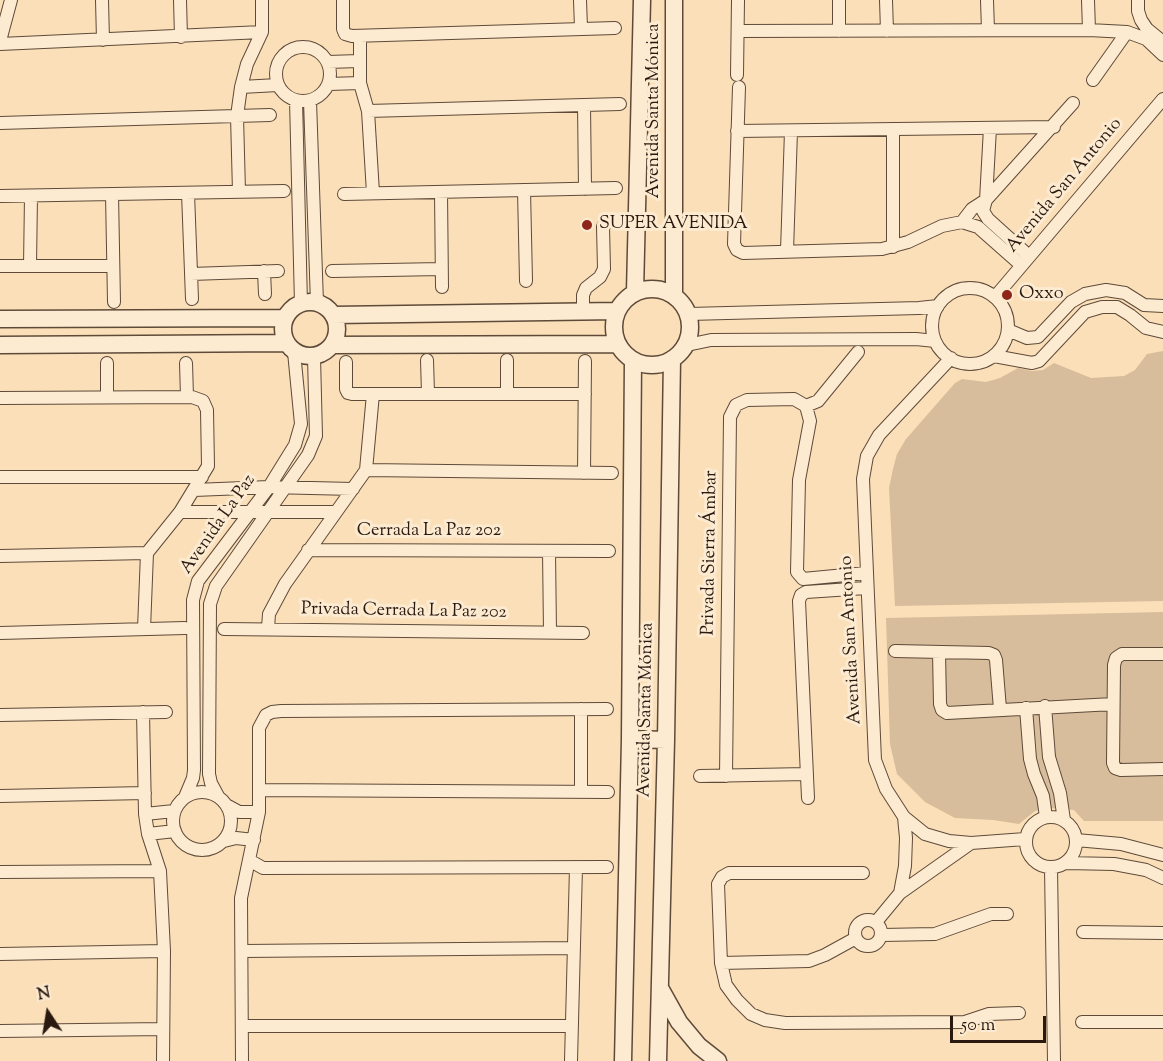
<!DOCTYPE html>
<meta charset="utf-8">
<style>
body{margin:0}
#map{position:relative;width:1163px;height:1061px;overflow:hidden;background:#fbdfb8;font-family:"Sorts Mill Goudy",serif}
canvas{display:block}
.north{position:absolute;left:18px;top:983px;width:60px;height:60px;-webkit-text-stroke:4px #fcead1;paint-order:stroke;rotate:348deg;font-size:16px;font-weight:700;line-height:24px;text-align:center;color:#29190f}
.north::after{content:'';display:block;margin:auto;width:21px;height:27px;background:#29190f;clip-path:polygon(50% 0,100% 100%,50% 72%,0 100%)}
.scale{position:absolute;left:950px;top:1016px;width:96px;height:27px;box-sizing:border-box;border:3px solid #29190f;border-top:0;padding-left:8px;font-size:18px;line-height:21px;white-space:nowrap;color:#29190f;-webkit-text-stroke:4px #fcead1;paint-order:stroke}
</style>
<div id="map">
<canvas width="1163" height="1061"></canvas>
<div class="north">N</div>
<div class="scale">50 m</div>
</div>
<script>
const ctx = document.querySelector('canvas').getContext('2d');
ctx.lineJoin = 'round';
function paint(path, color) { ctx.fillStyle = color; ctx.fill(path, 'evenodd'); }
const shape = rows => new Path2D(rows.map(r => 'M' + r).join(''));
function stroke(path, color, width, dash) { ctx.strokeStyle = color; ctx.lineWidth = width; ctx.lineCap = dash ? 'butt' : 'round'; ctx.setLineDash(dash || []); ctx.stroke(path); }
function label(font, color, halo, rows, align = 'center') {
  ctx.font = font + ' "Sorts Mill Goudy",serif'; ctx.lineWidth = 6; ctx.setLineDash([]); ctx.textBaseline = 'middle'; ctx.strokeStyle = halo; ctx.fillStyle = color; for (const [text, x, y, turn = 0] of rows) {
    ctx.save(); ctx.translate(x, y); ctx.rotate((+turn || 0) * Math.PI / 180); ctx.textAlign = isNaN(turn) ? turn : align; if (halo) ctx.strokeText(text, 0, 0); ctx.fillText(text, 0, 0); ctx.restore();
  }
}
paint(shape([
 [1163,351,1163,601,895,606,889,488,893,469,897,454,906,439,955,383,962,379,986,382,1000,378,1018,368,1032,371,1043,370,1054,363,1091,378,1124,376,1135,370,1147,354],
 [1163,612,1163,821,1084,821,1074,810,1050,808,1035,811,1019,824,993,820,955,818,925,802,897,774,890,744,886,618]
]), '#d7bd9b');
const minor = shape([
 [102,0,103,40],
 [180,0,181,37],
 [343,0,343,29,345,34,352,36,615,28],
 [580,0,581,28],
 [886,0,887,31],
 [987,0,988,30],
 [1088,0,1089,30],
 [1138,0,1138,11,1141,20,1147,29,1163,42],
 [738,31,1089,30,1127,32,1146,39,1163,55],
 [839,31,839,0],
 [360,36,360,83,368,111,373,193],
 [0,41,11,0],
 [0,44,262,32],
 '276 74a27 27 0 1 1 54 0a27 27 0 1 1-54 0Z',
 [328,62,359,61],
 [737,75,738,0],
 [1093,80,1127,32],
 [329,84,360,83],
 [241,87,278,85],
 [739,87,734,244,737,250,743,253,882,249,908,242,942,226,962,222,978,227,1021,265],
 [296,100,301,304],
 [310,101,317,303],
 [584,105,585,189],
 [368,111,620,104],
 [0,123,270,115],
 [990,128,986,200,983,211,988,219,1029,256],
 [737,131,1054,127],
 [524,190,526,281],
 [239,192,237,116,241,87,247,64,262,32,262,0],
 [441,192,442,287],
 [188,193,192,299],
 [112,194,114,302],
 [344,194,616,188],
 [0,196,284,191],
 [962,222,972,209,986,200,1073,103],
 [893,247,893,129],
 [787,251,791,131],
 [0,266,113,266],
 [30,266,31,196],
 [264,271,265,294],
 [332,271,441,269],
 [191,274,278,271],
 '932 326a38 38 0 1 1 76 0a38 38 0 1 1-76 0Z',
 [995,297,1163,99],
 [583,311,583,295,586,288,600,277,604,269,603,227,605,223,611,221,637,221],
 [689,314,919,308,938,306],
 [1008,330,1027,338,1038,337,1071,302,1085,294,1106,290,1125,293,1144,305,1163,306],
 [687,345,711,340,916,339,935,341],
 [994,356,1032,363,1039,361,1085,312,1102,307,1117,307,1130,315,1146,328,1163,332],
 [951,358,879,435,867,456,863,479,875,760,886,789,904,817,925,834,949,841,971,843,1025,839],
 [427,360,428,393],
 [507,360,507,392],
 [346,362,346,389,348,393,352,394,585,394],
 [107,363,107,397],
 [186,363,187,397],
 [0,398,192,397,203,401,207,410,208,466,180,512,147,553,144,629],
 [806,406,818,401,858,352],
 [366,470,612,473],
 [584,473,585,361],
 [0,477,202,477],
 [194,490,269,487,353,489],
 [180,512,336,512],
 [308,550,609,551],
 [549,551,550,632],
 [0,556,147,553],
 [268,628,269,614,285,584,366,470,373,394],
 [224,629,583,633],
 [0,633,185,628],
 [895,651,989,653,994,655,996,660,1000,709],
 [939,652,940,704,942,710,947,713,1113,704],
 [1163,654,1122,654,1116,658,1114,665,1113,763,1115,768,1121,770,1163,769],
 [1045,706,1049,757,1060,793,1064,820],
 [1026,708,1030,759,1034,774,1043,796,1046,817],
 [143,712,145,814,148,834,160,871,164,951,163,1061],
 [0,715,166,712],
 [700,776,807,774],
 [726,776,730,417,736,405,747,400,794,399,806,406,810,421,799,480,797,572,803,579,866,573],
 [260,790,608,792],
 '173 821a29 29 0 1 1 58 0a29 29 0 1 1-58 0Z',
 [581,792,581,709],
 [0,796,145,793],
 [218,796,211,783,209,774,210,604,216,586,308,455,316,436,314,357],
 [185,797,193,778,194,770,193,600,198,581,269,487,295,445,301,424,294,352],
 [808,798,799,601,801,595,806,592,866,588],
 [228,806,239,812,259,812],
 [145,814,174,811],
 '1026 842a25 25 0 1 1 50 0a25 25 0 1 1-50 0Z',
 [148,834,175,831],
 [1076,840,1121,844,1163,855],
 [224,841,236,838,254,840],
 [249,860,263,868,607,867],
 [1066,863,1114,864,1146,870,1163,878],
 [1051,868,1054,1061],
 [0,872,160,871],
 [863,873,729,873,722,877,718,884,721,963,726,985,737,1000,751,1014,765,1020,785,1023,965,1022,989,1014,1019,1013],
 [900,893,905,866,906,838,904,817],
 '855 933a13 13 0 1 1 26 0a13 13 0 1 1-26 0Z',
 [876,922,900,893,971,843],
 [1083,932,1163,933],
 [882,935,935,934,991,914,1007,914],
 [243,951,574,948],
 [0,954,164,951],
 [721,963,809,961,825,955,856,938],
 [1082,1022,1163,1022],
 [243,1026,572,1026],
 [0,1031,163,1029],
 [242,1061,241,898,259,812,259,728,266,715,272,712,281,711,607,709],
 [571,1061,576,867]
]);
const tertiary = shape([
 [674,0,674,294],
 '614 327a38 38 0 1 1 76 0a38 38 0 1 1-76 0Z',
 [635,292,642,0],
 '283 329a27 27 0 1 1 54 0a27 27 0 1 1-54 0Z',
 [334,315,617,311],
 [0,319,285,318],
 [0,345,286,343],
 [332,345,618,344],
 [630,739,666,740],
 [660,988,679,1022,699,1046,718,1061],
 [623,1061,630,739,633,360],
 [658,1061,666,740,672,359]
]);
stroke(minor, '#5e4a39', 14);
stroke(tertiary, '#5e4a39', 19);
stroke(minor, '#fcead1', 12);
stroke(tertiary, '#fcead1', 16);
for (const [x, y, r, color] of [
 [587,225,6,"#8f2418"],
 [1007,295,6,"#8f2418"]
]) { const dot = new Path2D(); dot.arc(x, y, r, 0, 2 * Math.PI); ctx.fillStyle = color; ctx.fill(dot); stroke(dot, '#fcead1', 2); }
label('18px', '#29190f', '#fcead1', [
 ["Avenida Santa Mónica",655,111,-90],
 ["Avenida San Antonio",1065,186,-50],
 ["Avenida La Paz",219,525,-55],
 ["Cerrada La Paz 202",429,532],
 ["Privada Sierra Ámbar",711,553,-89],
 ["Privada Cerrada La Paz 202",404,612,1],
 ["Avenida San Antonio",852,640,-93],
 ["Avenida Santa Mónica",647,710,-89]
]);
label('18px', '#29190f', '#fcead1', [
 ["SUPER AVENIDA",599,225],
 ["Oxxo",1019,295]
], 'left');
</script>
